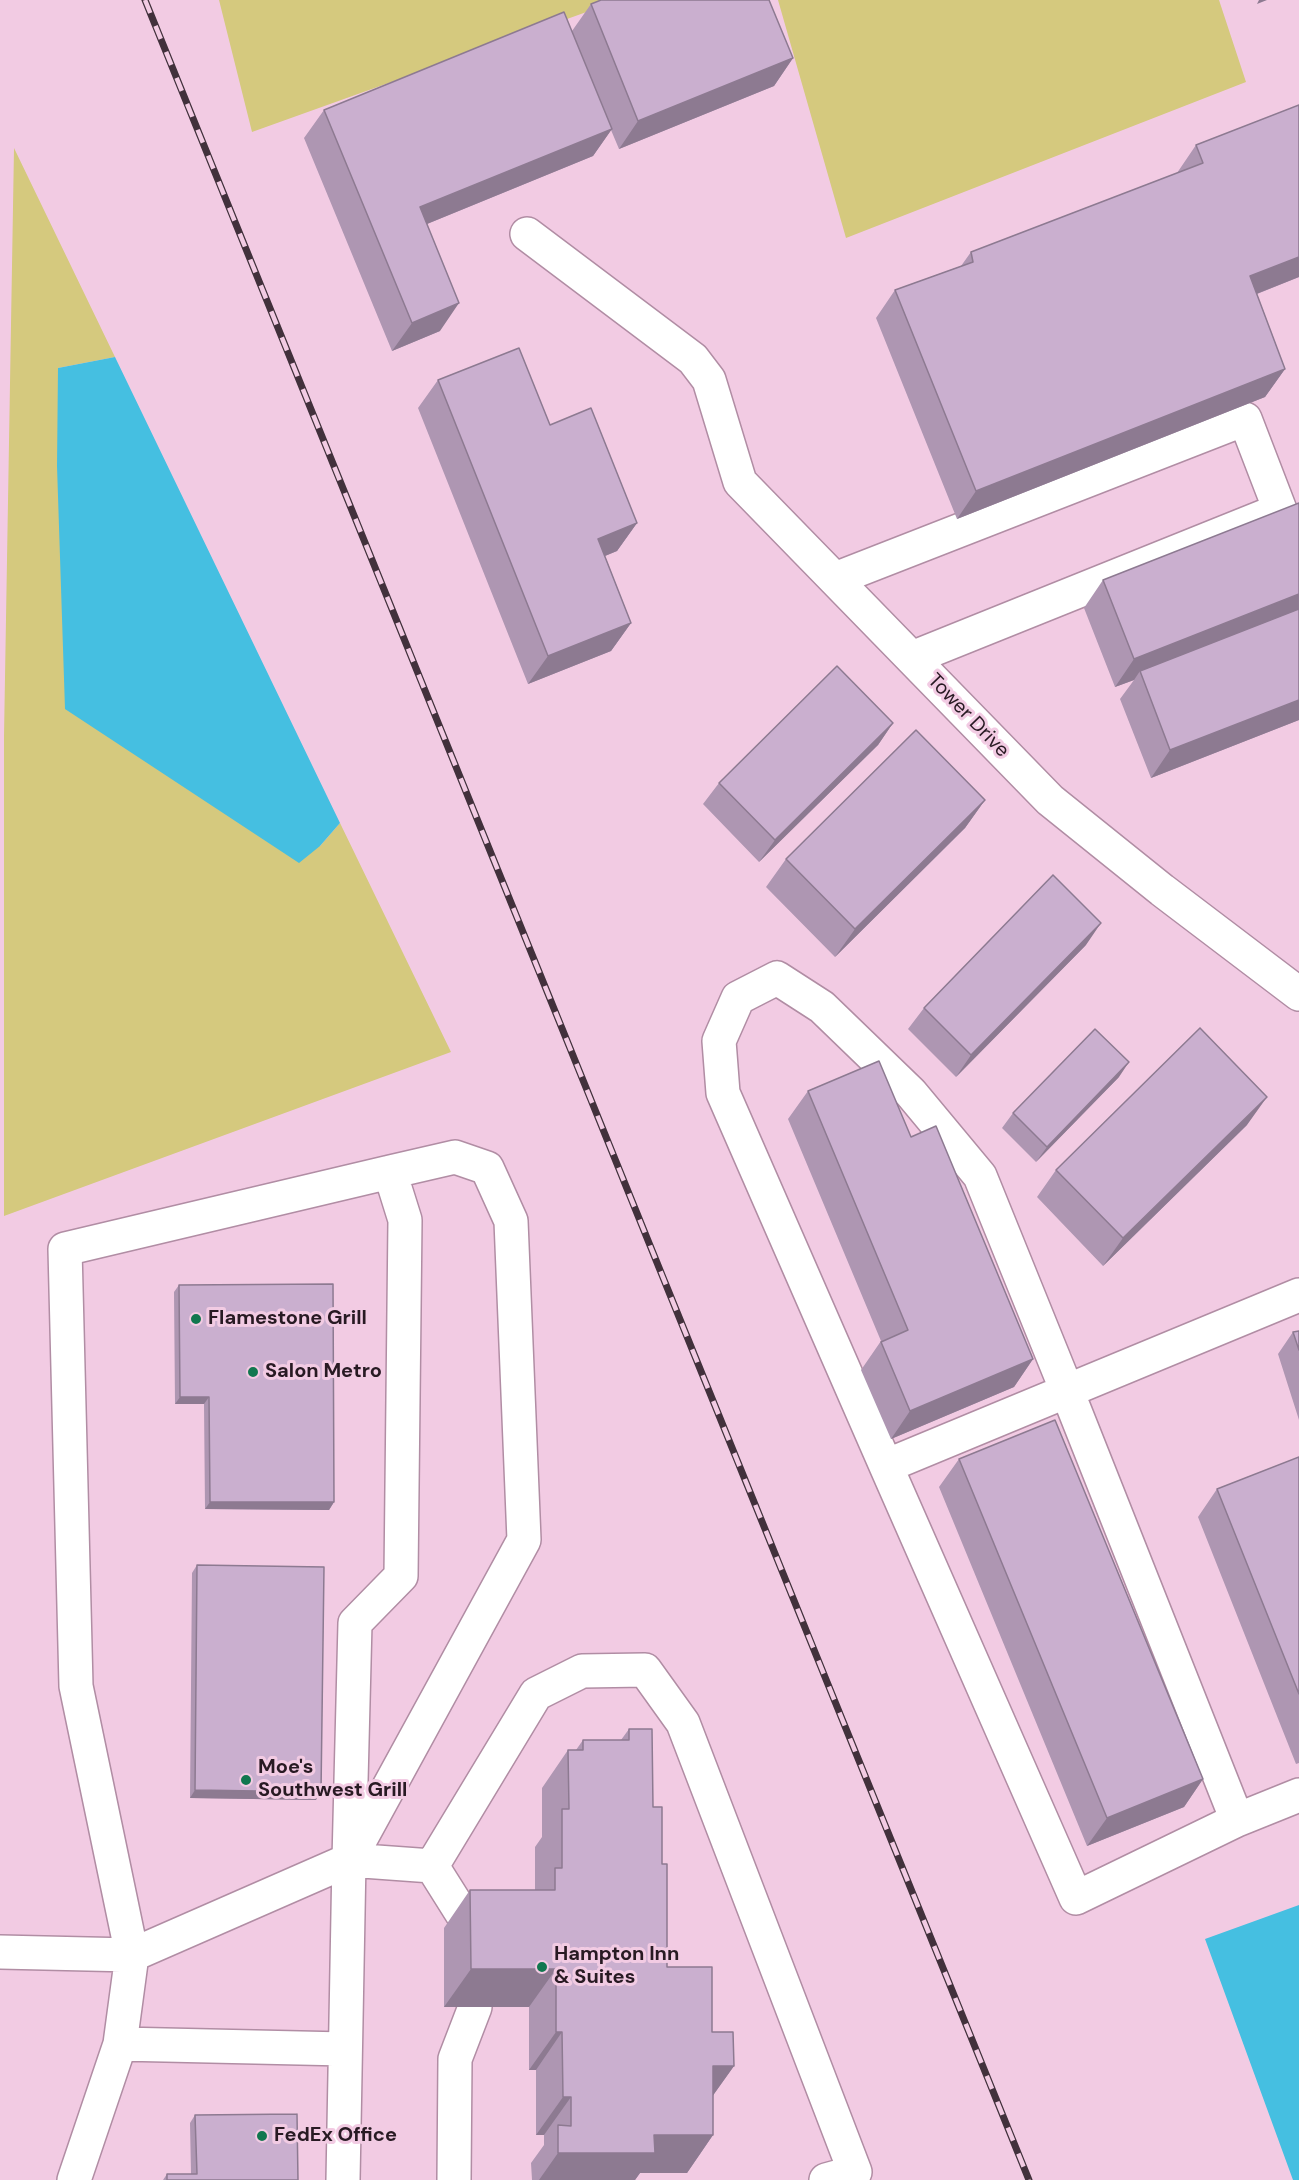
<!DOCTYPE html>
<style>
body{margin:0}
canvas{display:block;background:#f2cbe3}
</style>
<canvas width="1299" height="2180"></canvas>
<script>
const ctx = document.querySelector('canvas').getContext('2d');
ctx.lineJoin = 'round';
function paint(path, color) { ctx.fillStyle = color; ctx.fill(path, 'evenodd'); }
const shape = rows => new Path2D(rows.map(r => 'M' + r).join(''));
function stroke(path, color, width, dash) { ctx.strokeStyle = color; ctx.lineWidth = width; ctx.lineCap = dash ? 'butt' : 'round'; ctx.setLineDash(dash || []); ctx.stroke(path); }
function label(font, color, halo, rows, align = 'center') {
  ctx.font = font + ' "DM Sans",sans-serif'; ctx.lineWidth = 6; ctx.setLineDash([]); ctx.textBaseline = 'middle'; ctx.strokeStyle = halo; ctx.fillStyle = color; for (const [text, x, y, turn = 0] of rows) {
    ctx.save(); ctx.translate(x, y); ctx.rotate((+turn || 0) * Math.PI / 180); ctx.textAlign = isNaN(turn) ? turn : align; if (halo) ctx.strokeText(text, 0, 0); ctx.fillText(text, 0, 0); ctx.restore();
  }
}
paint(shape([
 [219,0,620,0,252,132],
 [778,0,1219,0,1246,82,846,238],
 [14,148,115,357,58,368,320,846,340,823,451,1052,4,1216,4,736]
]), '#d5c97e');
paint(shape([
 [115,357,340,823,320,846,299,863,65,709,57,466,58,368],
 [1299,1905,1299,2180,1293,2180,1205,1939]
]), '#45bfe1');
const minor = shape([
 [527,234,693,359,709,380,740,482,1050,800,1162,890,1299,994],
 [835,579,1245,419,1280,510,912,658],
 [1299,1295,1067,1391,1237,1820,1299,1795],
 [886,1466,1067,1391,980,1176,911,1093,822,1007,777,978,738,998,719,1041,723,1093,886,1466,1076,1898,1237,1820],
 [349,1860,432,1866,536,1694,582,1671,645,1670,683,1723,855,2172,826,2180],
 [432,1866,471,1928],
 [0,1952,132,1955,349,1860,343,2180],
 [120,2044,132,1955,76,1686,65,1249,390,1172,455,1157,487,1168,511,1221,524,1540,349,1860,355,1623,401,1576,405,1220,390,1172],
 [74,2180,120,2044,345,2049],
 [454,2180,455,2059,475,2007]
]);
stroke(minor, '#b18da4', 36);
stroke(minor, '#fff', 33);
const rail = shape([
 [145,0,1029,2180]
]);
stroke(rail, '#42313c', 7);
stroke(rail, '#f2cbe3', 4.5, [14]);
paint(shape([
 [591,4,793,58,774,86,619,149,611,130,593,156,427,224,440,331,392,351,304,138,324,110,572,31],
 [1299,105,1299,277,1257,294,1285,369,1265,397,957,519,876,318,895,290,961,266,971,252,1177,173,1196,145],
 [438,380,550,425,637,523,617,551,605,556,631,623,611,651,528,684,418,408],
 [1299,503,1299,720,1151,778,1120,699,1134,680,1115,687,1084,608,1103,580],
 [893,723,878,745,759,862,703,804,719,783],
 [985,800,965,828,835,957,766,887,786,859],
 [1086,945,956,1077,908,1029,924,1008],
 [1119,1077,1036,1162,1002,1128,1013,1113],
 [808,1091,911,1137,1033,1359,1014,1387,891,1439,861,1370,881,1341,788,1119],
 [1247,1125,1103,1266,1037,1197,1056,1170],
 [179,1285,334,1502,329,1510,205,1509,204,1404,175,1404,174,1292],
 [1299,1331,1299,1420,1278,1354,1293,1332],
 [1299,1457,1299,1763,1296,1764,1198,1517,1217,1489],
 [959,1459,1203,1779,1184,1807,1087,1846,939,1487],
 [197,1565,316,1800,190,1798,192,1573],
 [629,1729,653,1807,662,1864,667,1967,712,2032,734,2066,713,2095,713,2135,687,2173,640,2173,635,2180,532,2180,531,2163,544,2145,544,2135,536,2135,536,2070,529,2070,529,2007,444,2007,444,1928,470,1890,535,1890,535,1847,542,1837,542,1788,568,1750,576,1750,583,1740,621,1740],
 [195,2115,298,2180,163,2180,167,2174,191,2174,190,2123]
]), '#ae96b2');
paint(shape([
 [1259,0,1267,0,1257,4],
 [793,58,774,86,619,149,638,121],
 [612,129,593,156,400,235,420,207],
 [1299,257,1299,277,1231,304,1250,276],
 [459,303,440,331,392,351,412,323],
 [1285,369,1265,397,957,519,976,491],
 [637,523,617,551,578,567,598,539],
 [1299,594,1299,615,1140,671,1134,680,1115,687,1134,659],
 [631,623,611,651,528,684,548,656],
 [1299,700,1299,720,1151,778,1170,750],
 [893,723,878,745,759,862,775,840],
 [985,800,965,828,835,957,855,929],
 [1101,923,1086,945,956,1077,971,1055],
 [1129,1062,1119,1077,1036,1162,1047,1147],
 [1267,1097,1247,1125,1103,1266,1123,1238],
 [1033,1359,1014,1387,891,1439,910,1411],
 [180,1397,209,1397,204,1404,175,1404],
 [210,1502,334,1502,329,1510,205,1509],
 [1203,1779,1184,1807,1087,1846,1107,1818],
 [195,1790,321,1792,316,1800,190,1798],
 [471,1969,556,1969,529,2007,444,2007],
 [556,2032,562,2032,536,2070,529,2070],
 [713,2066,734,2066,707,2104],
 [563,2097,571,2097,544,2135,536,2135],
 [654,2135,713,2135,687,2173,640,2173,635,2180,539,2180,558,2153]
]), '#8d7a91');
const building = shape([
 [601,0,769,0,793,58,638,121,591,4,601,0],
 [564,12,612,129,420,207,459,303,412,323,324,110,564,12],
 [1299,105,1299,257,1250,276,1285,369,976,491,895,290,973,262,971,252,1203,163,1196,145,1299,105],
 [519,348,550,425,591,408,637,523,598,539,631,623,548,656,438,380,519,348],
 [1299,503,1299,594,1134,659,1103,580,1299,503],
 [1299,609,1299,700,1170,750,1140,671,1299,609],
 [837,666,893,723,775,840,719,783,837,666],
 [916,730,985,800,855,929,786,859,916,730],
 [1053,875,1101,923,971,1055,924,1008,1053,875],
 [1200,1028,1267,1097,1123,1238,1056,1170,1200,1028],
 [1095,1029,1129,1062,1047,1147,1013,1113,1095,1029],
 [879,1061,911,1137,936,1126,1033,1359,910,1411,881,1342,908,1330,808,1091,879,1061],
 [333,1284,334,1502,210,1502,209,1397,180,1397,179,1285,333,1284],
 [1299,1331,1299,1350,1293,1332,1299,1331],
 [1055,1420,1203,1779,1107,1818,959,1459,1055,1420],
 [1299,1457,1299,1694,1217,1489,1299,1457],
 [197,1565,324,1567,321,1792,195,1790,197,1565],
 [629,1729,652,1729,653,1807,662,1807,662,1864,667,1864,667,1967,712,1967,712,2032,733,2032,734,2066,713,2066,713,2135,654,2135,655,2153,558,2153,558,2125,571,2126,571,2097,563,2097,562,2032,556,2032,556,1969,471,1969,470,1890,555,1890,555,1868,562,1868,562,1809,569,1809,568,1750,583,1750,583,1740,629,1740,629,1729],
 [297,2114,298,2180,167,2180,167,2174,197,2174,195,2115,297,2114]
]);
paint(building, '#caafcf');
stroke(building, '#8d7a91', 1.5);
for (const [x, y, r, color] of [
 [196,1319,6,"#11774f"],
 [253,1372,6,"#11774f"],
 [246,1780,6,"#11774f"],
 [542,1967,6,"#11774f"],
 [262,2136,6,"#11774f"]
]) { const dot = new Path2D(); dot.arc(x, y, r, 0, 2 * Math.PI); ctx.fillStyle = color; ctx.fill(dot); stroke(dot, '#f2cbe3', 2); }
label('20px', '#281a23', '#f2cbe3', [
 ["Tower Drive",968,716,46]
]);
label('bold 20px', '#281a23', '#f2cbe3', [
 ["Flamestone Grill",208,1319],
 ["Salon Metro",265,1372],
 ["Moe's",258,1768],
 ["Southwest Grill",258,1791],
 ["Hampton Inn",554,1955],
 ["& Suites",554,1978],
 ["FedEx Office",274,2136]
], 'left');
</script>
